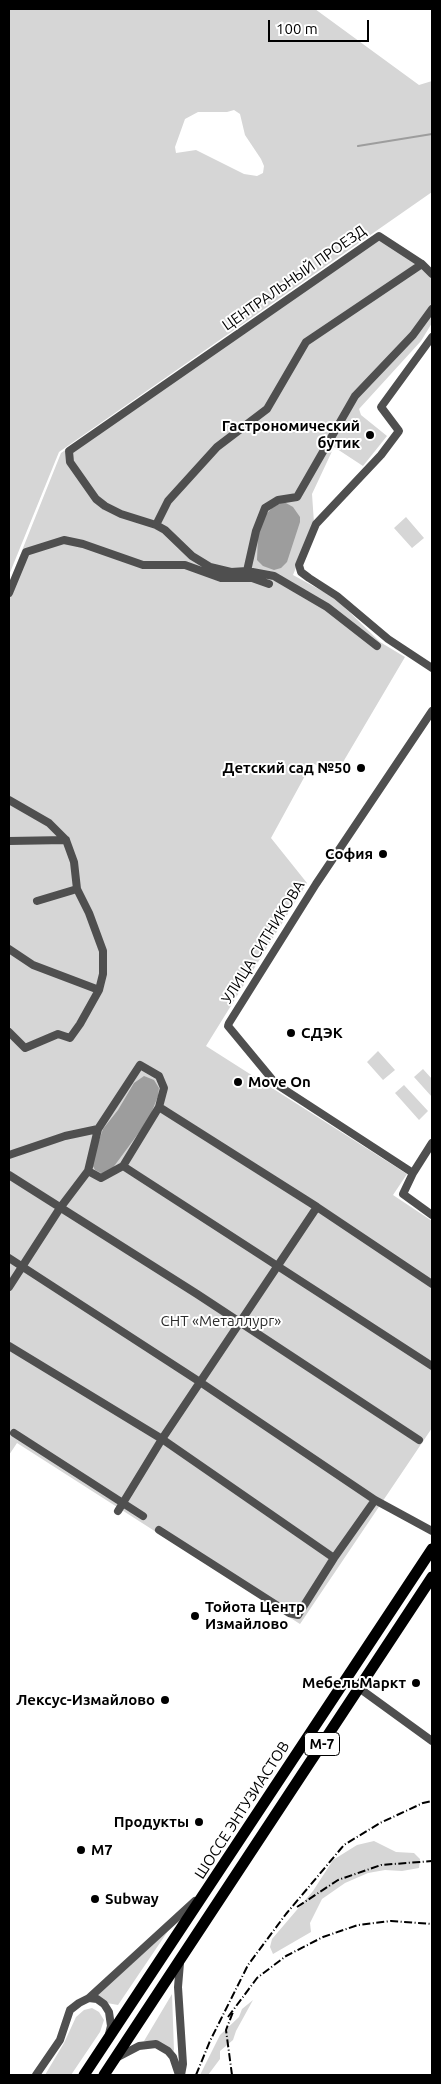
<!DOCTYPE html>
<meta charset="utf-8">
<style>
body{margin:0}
#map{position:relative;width:441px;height:2084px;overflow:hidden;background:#fff;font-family:Ubuntu,sans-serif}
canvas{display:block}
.frame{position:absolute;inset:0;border:10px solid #000;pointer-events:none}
.scale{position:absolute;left:268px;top:20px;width:101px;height:22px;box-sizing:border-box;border:2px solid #000;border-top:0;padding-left:6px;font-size:15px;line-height:18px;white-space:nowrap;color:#000;-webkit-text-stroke:4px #fff;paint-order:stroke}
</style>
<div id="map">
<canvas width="441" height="2084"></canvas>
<div class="frame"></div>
<div class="scale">100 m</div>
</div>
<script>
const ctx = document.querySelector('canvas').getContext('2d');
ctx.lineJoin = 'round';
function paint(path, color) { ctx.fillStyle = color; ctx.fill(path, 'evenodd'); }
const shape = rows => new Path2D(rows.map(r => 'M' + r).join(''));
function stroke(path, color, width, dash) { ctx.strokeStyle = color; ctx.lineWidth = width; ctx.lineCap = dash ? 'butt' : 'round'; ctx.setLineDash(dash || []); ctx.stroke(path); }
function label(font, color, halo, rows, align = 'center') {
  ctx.font = font + ' Ubuntu,sans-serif'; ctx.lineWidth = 4; ctx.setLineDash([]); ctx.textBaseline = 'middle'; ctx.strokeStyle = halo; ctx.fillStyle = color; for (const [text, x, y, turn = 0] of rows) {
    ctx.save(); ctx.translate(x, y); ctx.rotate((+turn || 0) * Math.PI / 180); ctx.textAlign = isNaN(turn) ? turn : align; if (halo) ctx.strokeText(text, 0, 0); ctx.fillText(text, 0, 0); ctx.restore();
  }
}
paint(shape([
 [9,9,315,9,419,85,432,81,432,192,59,452,9,575],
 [234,110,240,114,245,135,261,159,264,166,263,173,257,176,244,174,196,150,176,153,175,147,185,119,198,112,227,112],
 [377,233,432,271,432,323,421,341,359,409,361,415,387,436,363,466,334,447,312,494,314,523,293,575,335,598,380,642,405,657,336,774,312,763,271,838,307,883,206,1046,407,1174,393,1195,432,1221,432,1428,300,1624,17,1443,9,1455,9,583,61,453],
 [406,517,424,538,412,548,394,528],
 [378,1051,395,1070,383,1080,367,1062],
 [423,1069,432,1079,432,1097,414,1077],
 [404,1085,428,1111,419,1120,395,1093],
 [374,1841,396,1852,414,1853,420,1859,419,1868,402,1871,385,1870,368,1873,345,1883,322,1899,310,1923,311,1932,273,1954,270,1947,272,1939,313,1891,333,1860,357,1845],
 [168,1931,118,2005,107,2003,97,1995],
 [172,1994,174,2051,157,2041,144,2041],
 [253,2000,236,2031,233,2040,220,2051,220,2059,208,2075,200,2075,220,2035,239,2017,242,2009],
 [92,2008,99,2012,104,2020,100,2032,71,2075,45,2075,64,2043,76,2017,84,2010]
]), '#d6d6d6');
paint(shape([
 [282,502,286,503,293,507,300,517,300,522,287,562,281,568,274,570,263,566,257,560,258,535,263,517,272,508],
 [144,1076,154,1080,159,1088,158,1096,149,1119,112,1169,103,1174,95,1170,92,1164,94,1155,103,1129,118,1110,134,1083]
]), '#9d9d9d');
stroke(shape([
 [358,146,432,134]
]), '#9d9d9d', 2);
stroke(shape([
 [422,264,432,274],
 [432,337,381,407,399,431,381,455,316,524,299,565,301,572,309,578,337,596,388,639,432,668],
 [156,525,121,514,105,506,96,499,70,462,69,451,379,236,422,264,306,342,267,409,217,447,168,501,156,525,165,530,192,556,210,567,231,572,247,571,274,576,327,607,377,646],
 [247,571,256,531,265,508,278,500,297,497,355,396,413,335,432,309],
 [9,593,26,552,64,540,83,544,143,565,185,565,221,578,252,578,269,584],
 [9,800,49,823,66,840,74,862,77,889,89,913,103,951,103,974,99,990,80,1024,70,1038,58,1034,25,1048,9,1032],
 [9,841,66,840],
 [37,901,77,889],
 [9,949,33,965,99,990],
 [159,1107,317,1207,432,1284],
 [432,1143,413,1173,403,1194,432,1215],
 [9,1155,65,1136,98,1129],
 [123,1166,432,1366],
 [413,1173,276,1084,228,1026,229,1023,316,884,432,711],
 [9,1175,197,1294,419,1440],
 [9,1258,200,1382,375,1500,432,1531],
 [9,1287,60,1208,88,1171,98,1129,140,1065,159,1076,164,1088,159,1107,123,1166,101,1178,88,1171],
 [9,1346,162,1439,334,1558],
 [14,1433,143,1516],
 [118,1511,162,1439,317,1207],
 [159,1530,289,1613,298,1615,334,1558,375,1500],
 [359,1688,432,1741],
 [180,1963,178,1987,183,2064,181,2075],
 [89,1998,97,1999,104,2004,109,2012,111,2026,109,2034],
 [116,2058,139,2046,156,2044,168,2051,173,2057,179,2075],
 [36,2075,60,2040,70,2010,79,2003,89,1998,195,1901]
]), '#4f4f4f', 8);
stroke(shape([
 [84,2075,432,1549],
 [104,2075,432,1577]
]), '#000', 11);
stroke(shape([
 [297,1907,338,1880,381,1865,432,1861],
 [228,2017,257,1978,286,1956,323,1937,358,1925,391,1921,432,1924],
 [196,2075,210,2041,248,1965,286,1914,344,1845,380,1823,423,1803,432,1801],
 [232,2075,226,2030,233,2012]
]), '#000', 2, [8, 2.5, 1, 2.5]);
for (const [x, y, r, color] of [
 [370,435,5,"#000"],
 [361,768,5,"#000"],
 [383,854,5,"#000"],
 [291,1033,5,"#000"],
 [238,1082,5,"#000"],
 [195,1616,5,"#000"],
 [416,1683,5,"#000"],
 [165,1700,5,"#000"],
 [199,1822,5,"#000"],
 [81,1850,5,"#000"],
 [95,1899,5,"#000"]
]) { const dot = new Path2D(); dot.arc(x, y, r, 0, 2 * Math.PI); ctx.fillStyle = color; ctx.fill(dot); stroke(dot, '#fff', 2); }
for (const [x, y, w] of [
 [322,1744,35]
]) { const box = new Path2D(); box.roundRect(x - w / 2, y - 11.5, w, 23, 4); ctx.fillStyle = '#fff'; ctx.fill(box); stroke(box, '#000', 1); }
label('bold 14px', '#000', null, [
 ["М-7",322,1744]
]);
label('15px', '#000', '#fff', [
 ["ЦЕНТРАЛЬНЫЙ ПРОЕЗД",294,278,-35],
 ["УЛИЦА СИТНИКОВА",263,942,-58],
 ["ШОССЕ ЭНТУЗИАСТОВ",242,1810,-57]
]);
label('bold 15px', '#000', '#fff', [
 ["Гастрономический",360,426],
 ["бутик",360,443],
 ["Детский сад №50",351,768],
 ["София",373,854],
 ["СДЭК",301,1033,"left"],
 ["Move On",248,1082,"left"],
 ["Тойота Центр",205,1607,"left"],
 ["Измайлово",205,1624,"left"],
 ["МебельМаркт",406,1683],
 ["Лексус-Измайлово",155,1700],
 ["Продукты",189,1822],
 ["М7",91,1850,"left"],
 ["Subway",105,1899,"left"]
], 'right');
label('15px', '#2d2d2d', '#fff', [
 ["СНТ «Металлург»",221,1321]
]);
</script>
